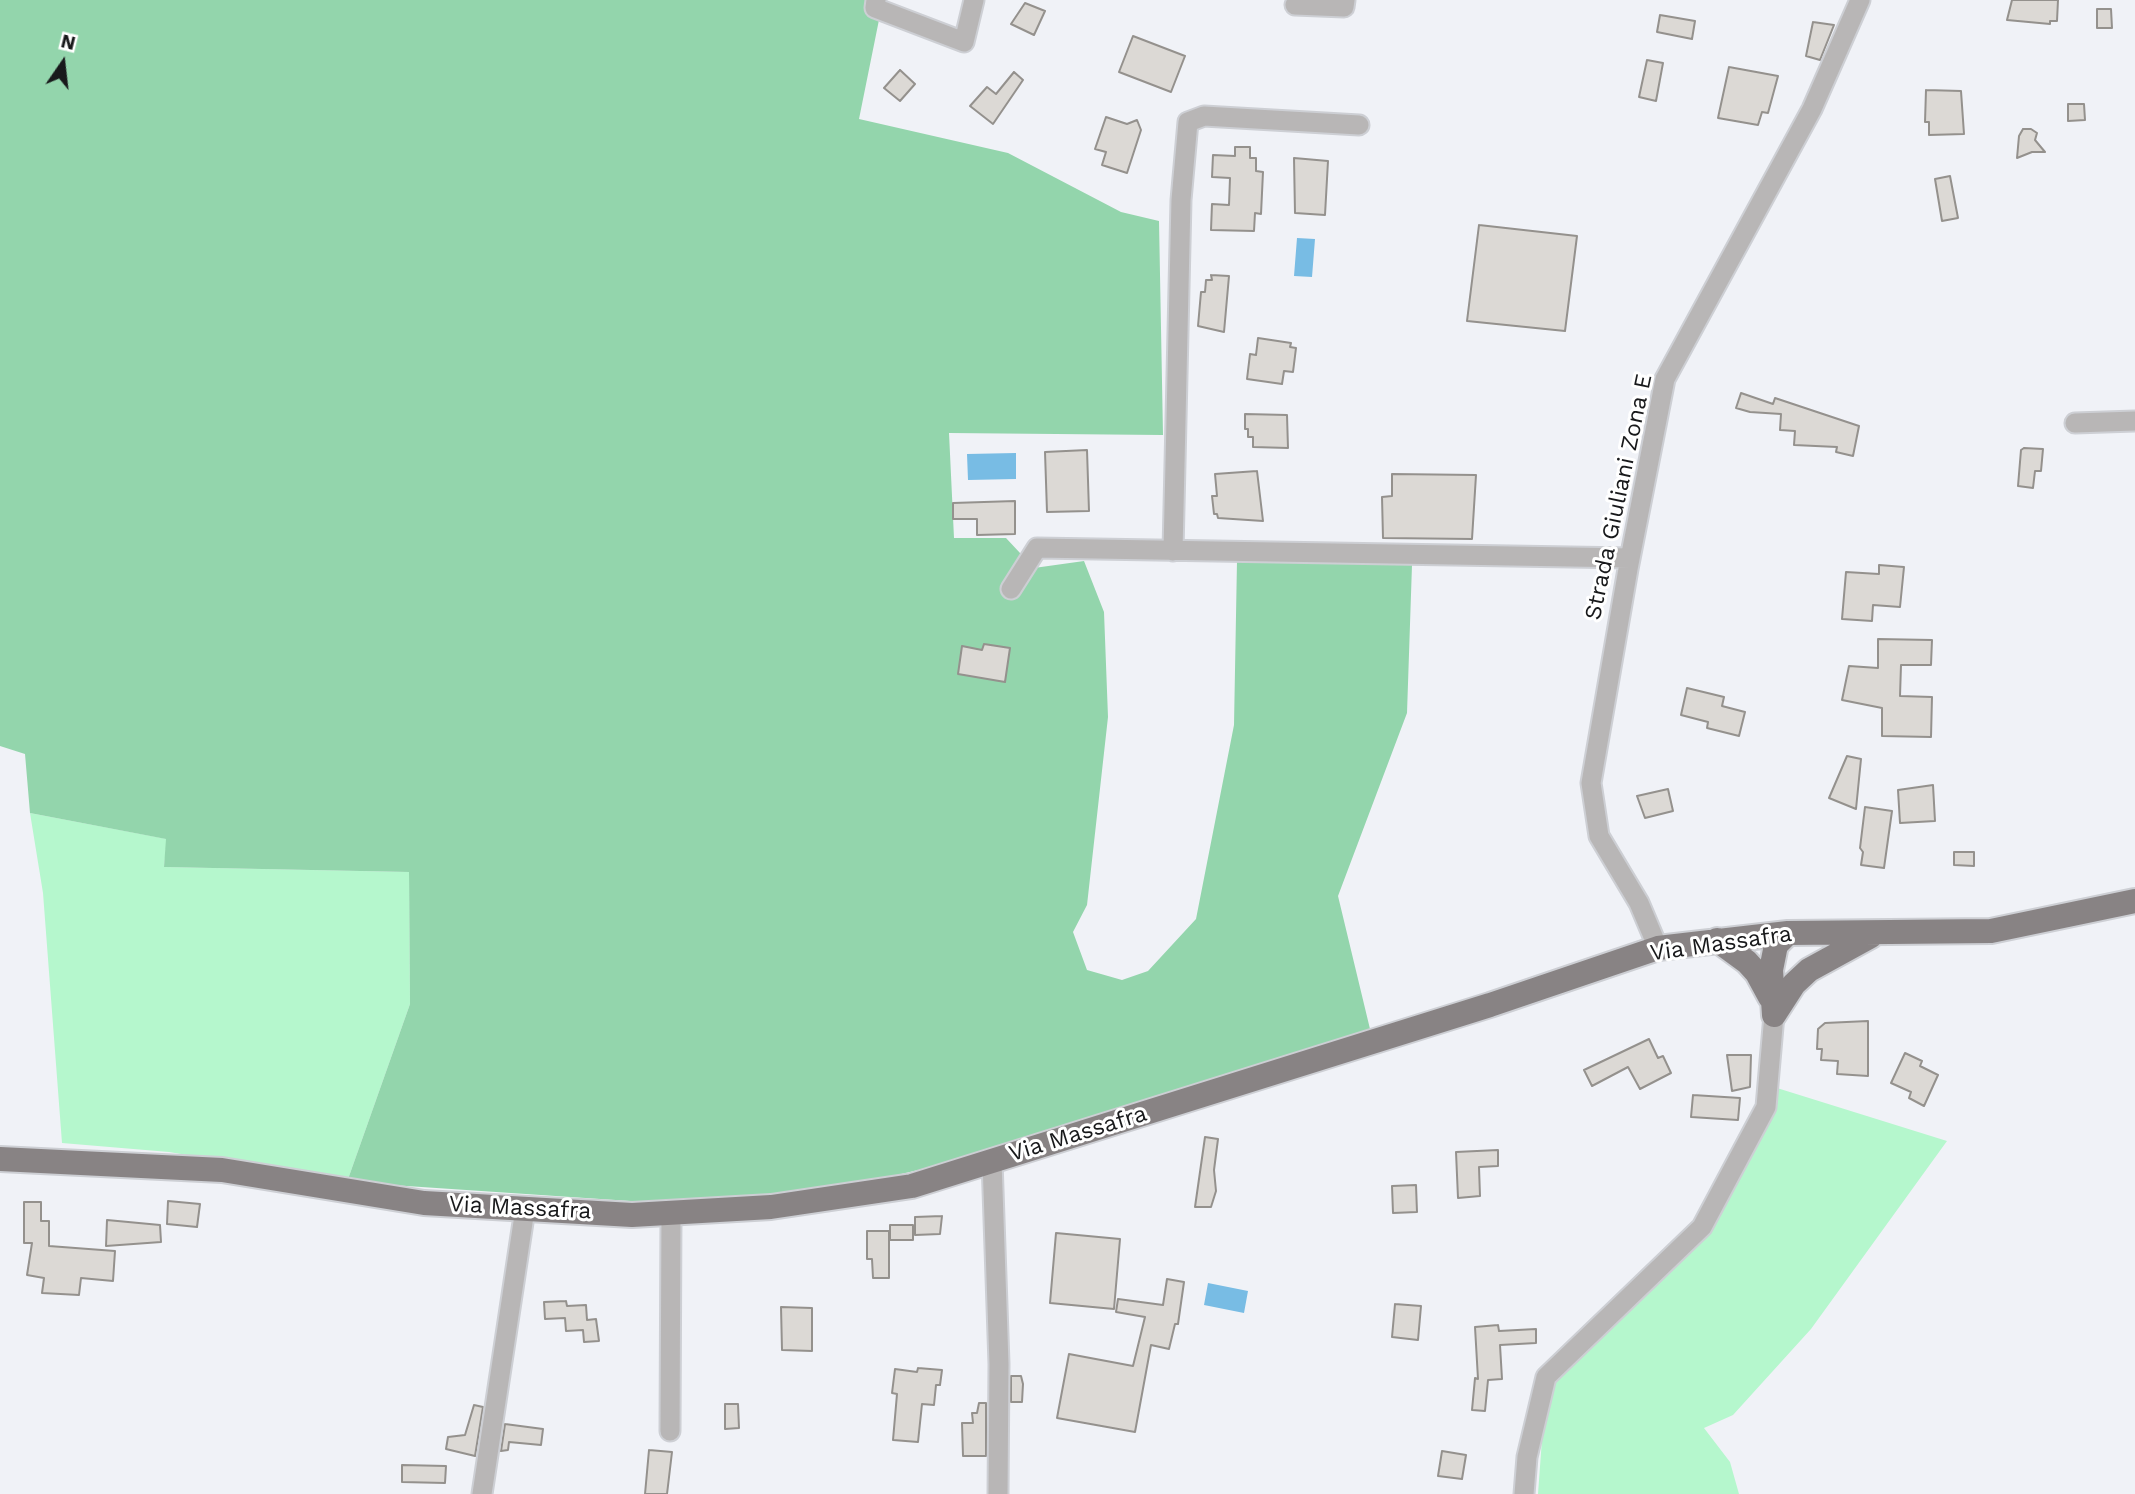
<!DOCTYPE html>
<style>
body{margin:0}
#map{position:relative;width:2135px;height:1494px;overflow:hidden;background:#f0f2f7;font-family:"Work Sans",sans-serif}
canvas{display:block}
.north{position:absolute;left:28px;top:28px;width:70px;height:70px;-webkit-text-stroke:5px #fff;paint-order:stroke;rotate:14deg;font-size:19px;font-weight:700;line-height:28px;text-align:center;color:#18191b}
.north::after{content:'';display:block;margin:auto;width:24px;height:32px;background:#18191b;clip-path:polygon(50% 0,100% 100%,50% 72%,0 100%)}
</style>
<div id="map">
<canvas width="2135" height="1494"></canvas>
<div class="north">N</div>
</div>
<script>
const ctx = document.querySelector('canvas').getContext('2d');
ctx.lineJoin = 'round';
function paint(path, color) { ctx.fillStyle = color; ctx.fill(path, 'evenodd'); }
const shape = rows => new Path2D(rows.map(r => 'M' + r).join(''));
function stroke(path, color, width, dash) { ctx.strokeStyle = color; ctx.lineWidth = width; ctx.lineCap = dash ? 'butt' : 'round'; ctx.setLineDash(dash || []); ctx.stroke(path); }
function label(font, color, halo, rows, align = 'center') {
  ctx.font = font + ' "Work Sans",sans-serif'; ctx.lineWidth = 6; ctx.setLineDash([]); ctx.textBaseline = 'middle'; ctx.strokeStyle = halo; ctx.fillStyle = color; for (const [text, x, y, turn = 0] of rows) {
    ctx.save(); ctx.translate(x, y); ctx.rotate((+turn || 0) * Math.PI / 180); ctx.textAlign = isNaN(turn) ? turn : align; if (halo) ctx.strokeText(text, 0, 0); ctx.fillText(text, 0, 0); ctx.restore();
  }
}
paint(shape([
 [30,813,167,839,164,867,409,872,410,1004,347,1182,169,1152,62,1143,43,893],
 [1777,1088,1947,1141,1811,1329,1733,1415,1704,1428,1730,1462,1739,1494,1538,1494,1545,1398,1574,1346,1719,1204]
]), '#b5f7cd');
paint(shape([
 [0,0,883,0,859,119,1008,153,1121,212,1159,221,1163,435,949,433,954,538,1006,538,1034,568,1084,561,1104,612,1108,717,1087,905,1073,932,1087,970,1122,980,1148,971,1196,919,1234,725,1237,561,1412,565,1407,713,1338,896,1370,1029,982,1155,829,1191,645,1202,347,1182,410,1004,409,872,164,867,166,839,30,813,25,754,0,746]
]), '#93d5ac');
paint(shape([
 [1297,238,1315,239,1312,277,1294,276],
 [1016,453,1016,479,968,480,967,454],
 [1208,1283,1248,1291,1244,1313,1204,1305]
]), '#78bce4');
const building = shape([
 [2012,0,2058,0,2057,21,2050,21,2050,24,2007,20,2012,0],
 [1025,3,1045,11,1034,35,1011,24,1025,3],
 [2097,9,2111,9,2112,28,2097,28,2097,9],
 [1660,15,1695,21,1692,39,1657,32,1660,15],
 [1813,22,1834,25,1820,60,1806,56,1813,22],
 [1133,36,1185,56,1171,92,1119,72,1133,36],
 [1647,60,1663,63,1656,101,1639,97,1647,60],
 [1729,67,1778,76,1768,113,1762,112,1758,125,1718,118,1729,67],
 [900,70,915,84,900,101,884,88,900,70],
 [1014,72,1023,80,993,124,970,106,987,87,996,94,1014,72],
 [1926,90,1961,91,1964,134,1929,135,1929,122,1925,122,1926,90],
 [2068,104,2084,104,2085,120,2068,121,2068,104],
 [1106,117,1127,124,1137,120,1141,130,1127,173,1102,165,1106,152,1095,149,1106,117],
 [2023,129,2031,129,2037,133,2035,140,2045,152,2032,152,2017,158,2019,136,2023,129],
 [1235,147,1250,147,1250,158,1256,158,1256,171,1263,172,1261,214,1255,213,1254,231,1211,230,1212,204,1229,205,1230,178,1212,177,1213,155,1235,156,1235,147],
 [1294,158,1328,161,1325,215,1295,213,1294,158],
 [1950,176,1958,218,1942,221,1935,179,1950,176],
 [1479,225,1577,236,1565,331,1467,321,1479,225],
 [1211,275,1229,276,1224,332,1198,326,1201,292,1205,292,1206,280,1212,280,1211,275],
 [1258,338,1291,343,1290,347,1296,348,1293,372,1284,371,1282,384,1247,379,1250,354,1256,355,1258,338],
 [1741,393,1773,404,1775,398,1859,426,1853,456,1836,452,1837,447,1794,445,1795,431,1780,430,1781,414,1750,412,1736,408,1741,393],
 [1245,414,1287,415,1288,448,1253,447,1253,437,1248,437,1248,429,1245,429,1245,414],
 [2024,448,2043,449,2041,471,2035,471,2033,488,2018,486,2021,450,2024,448],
 [1087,450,1089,511,1047,512,1045,452,1087,450],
 [1257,471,1263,521,1218,518,1217,514,1214,514,1212,496,1217,496,1215,474,1257,471],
 [1392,474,1476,475,1472,539,1383,538,1382,497,1392,496,1392,474],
 [1015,501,1015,534,977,535,977,519,953,519,953,503,1015,501],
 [1879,565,1904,567,1900,607,1873,605,1872,621,1842,619,1846,572,1879,574,1879,565],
 [1878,639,1932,640,1931,665,1901,665,1900,696,1932,697,1931,737,1882,736,1882,708,1842,700,1849,666,1878,668,1878,639],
 [984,644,1010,648,1005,682,958,674,962,646,982,650,984,644],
 [1687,688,1724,697,1722,706,1745,712,1739,736,1707,728,1708,722,1681,715,1687,688],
 [1847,756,1861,759,1856,809,1829,798,1847,756],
 [1933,785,1935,821,1900,823,1898,790,1933,785],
 [1668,789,1673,811,1645,818,1637,796,1668,789],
 [1865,807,1892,811,1884,868,1861,865,1863,852,1860,848,1865,807],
 [1954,852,1974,852,1974,866,1954,865,1954,852],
 [1868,1021,1868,1076,1837,1074,1838,1061,1821,1060,1822,1049,1817,1049,1818,1029,1825,1023,1868,1021],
 [1649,1039,1658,1058,1663,1056,1671,1073,1640,1089,1628,1067,1592,1086,1584,1070,1649,1039],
 [1905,1053,1922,1061,1920,1066,1938,1075,1924,1106,1909,1098,1911,1092,1891,1083,1905,1053],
 [1727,1055,1751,1055,1750,1087,1732,1091,1727,1055],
 [1693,1095,1740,1098,1738,1120,1691,1117,1693,1095],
 [1205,1137,1218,1139,1214,1170,1216,1191,1211,1207,1195,1207,1205,1137],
 [1498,1150,1498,1166,1479,1167,1480,1196,1458,1198,1456,1152,1498,1150],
 [1416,1185,1417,1212,1393,1213,1392,1186,1416,1185],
 [168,1201,200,1204,197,1227,167,1224,168,1201],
 [24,1202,41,1202,41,1221,49,1221,49,1246,115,1251,113,1281,81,1278,79,1295,42,1293,44,1278,27,1275,32,1243,24,1243,24,1202],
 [942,1216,940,1234,915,1235,915,1217,942,1216],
 [107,1220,160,1225,161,1242,106,1246,107,1220],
 [890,1225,913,1225,913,1240,890,1240,890,1225],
 [867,1231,889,1231,889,1278,873,1278,872,1259,867,1259,867,1231],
 [1056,1233,1120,1239,1114,1309,1050,1303,1056,1233],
 [1167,1279,1184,1282,1178,1324,1175,1324,1169,1349,1151,1345,1135,1432,1057,1418,1069,1354,1133,1366,1145,1317,1116,1312,1118,1299,1163,1305,1167,1279],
 [566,1301,567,1306,586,1305,587,1320,596,1319,599,1341,584,1342,583,1330,566,1331,565,1318,545,1319,544,1302,566,1301],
 [1395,1304,1421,1306,1418,1340,1392,1337,1395,1304],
 [781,1307,812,1308,812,1351,782,1350,781,1307],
 [1498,1325,1499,1331,1536,1329,1536,1343,1500,1345,1502,1379,1488,1380,1485,1411,1472,1410,1475,1378,1478,1379,1475,1327,1498,1325],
 [918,1368,942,1370,940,1385,936,1385,934,1405,922,1404,918,1442,893,1440,897,1394,892,1393,895,1369,917,1372,918,1368],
 [1011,1376,1021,1376,1023,1384,1022,1402,1011,1402,1011,1376],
 [979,1403,986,1403,986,1456,963,1456,962,1423,973,1423,972,1413,977,1413,979,1403],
 [725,1404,738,1404,739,1428,725,1429,725,1404],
 [474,1405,483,1407,475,1456,446,1449,448,1437,465,1435,474,1405],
 [505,1424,543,1429,541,1445,509,1442,508,1450,501,1451,505,1424],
 [649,1450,672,1452,667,1494,645,1494,649,1450],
 [1442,1451,1466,1455,1462,1479,1438,1476,1442,1451],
 [402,1465,446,1466,445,1483,402,1482,402,1465]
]);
paint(building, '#dcd9d5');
stroke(building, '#94918d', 2);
const minor = shape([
 [876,0,875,8,964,42,974,0],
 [1295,5,1344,7,1345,0],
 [2075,423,2135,421],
 [1173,551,1181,200,1188,122,1204,116,1359,125],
 [1011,589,1037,548,1630,558],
 [1658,948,1639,903,1599,836,1591,783,1628,569,1665,379,1812,109,1860,0],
 [992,1161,999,1364,998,1494],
 [670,1431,671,1213],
 [482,1494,525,1209],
 [1524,1494,1527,1457,1546,1377,1702,1227,1766,1107,1774,1015]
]);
const major = shape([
 [1717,940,1747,962,1757,973,1770,997],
 [1774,1015,1794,984,1809,970,1871,936],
 [1774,1015,1771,970,1776,945,1788,933],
 [0,1159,222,1170,424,1203,632,1215,771,1207,912,1186,1490,1005,1658,948,1788,933,1991,931,2135,901]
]);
stroke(minor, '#cdcfd4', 23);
stroke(major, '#cdcfd4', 28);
stroke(minor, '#b8b6b6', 19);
stroke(major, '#888384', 24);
label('23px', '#18191b', '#fff', [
 ["Strada Giuliani Zona E",1619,497,-78],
 ["Via Massafra",1721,944,-8],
 ["Via Massafra",1078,1134,-17],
 ["Via Massafra",520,1208,3]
]);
</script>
